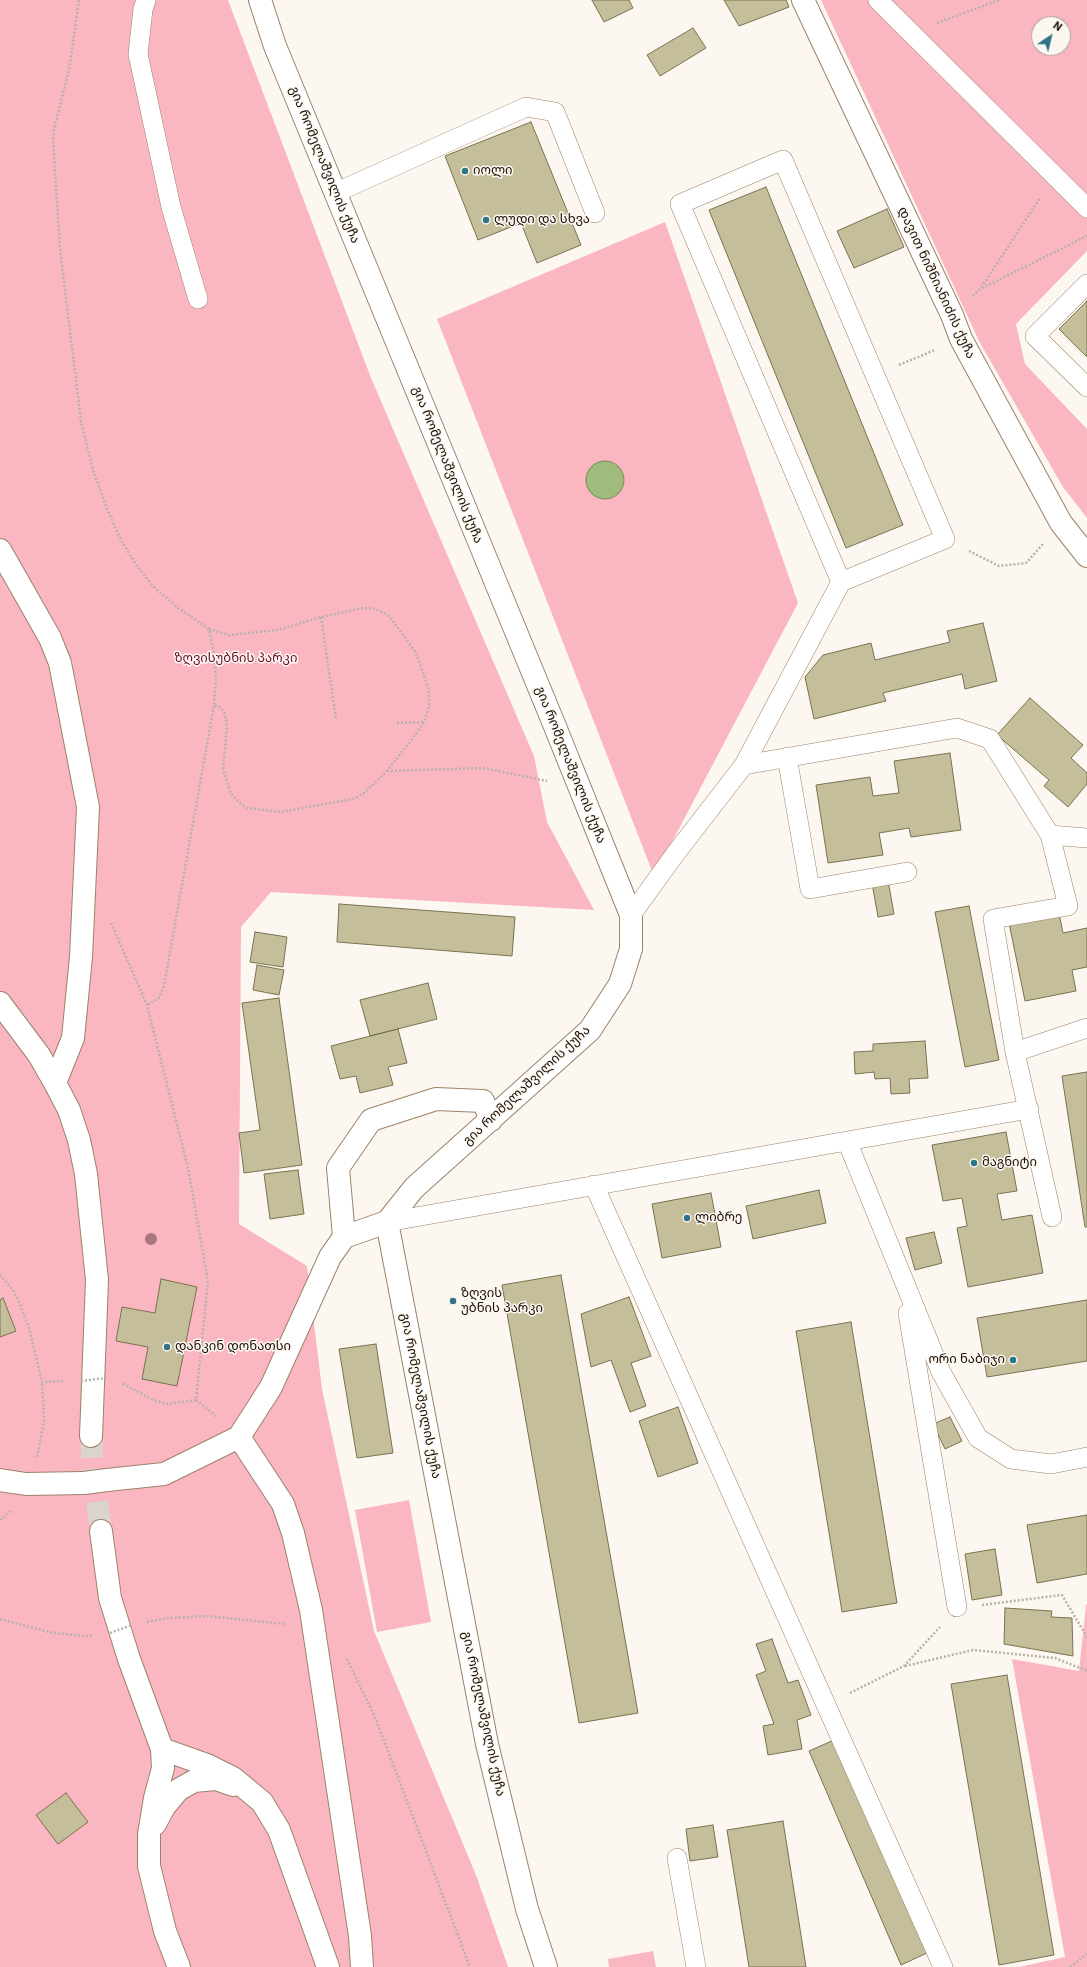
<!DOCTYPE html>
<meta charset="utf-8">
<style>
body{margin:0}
#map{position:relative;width:1087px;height:1967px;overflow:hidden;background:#fdf7f1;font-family:Roboto,sans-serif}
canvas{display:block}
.north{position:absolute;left:1031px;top:16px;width:40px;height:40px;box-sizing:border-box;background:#fdf7f1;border:1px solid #a29b93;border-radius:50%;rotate:35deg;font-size:11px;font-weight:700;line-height:16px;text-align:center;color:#191006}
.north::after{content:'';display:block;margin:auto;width:14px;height:18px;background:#307384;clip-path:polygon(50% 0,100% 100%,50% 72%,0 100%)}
</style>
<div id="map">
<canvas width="1087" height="1967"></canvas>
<div class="north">N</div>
</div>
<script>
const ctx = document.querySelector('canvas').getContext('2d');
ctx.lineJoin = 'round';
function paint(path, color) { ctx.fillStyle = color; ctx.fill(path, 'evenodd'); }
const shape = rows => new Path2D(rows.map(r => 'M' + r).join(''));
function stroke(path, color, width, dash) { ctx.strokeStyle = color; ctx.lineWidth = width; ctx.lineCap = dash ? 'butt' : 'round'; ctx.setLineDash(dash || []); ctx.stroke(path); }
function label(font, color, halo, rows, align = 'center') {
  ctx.font = font + ' Roboto,"Noto Sans Georgian",sans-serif'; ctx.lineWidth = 3; ctx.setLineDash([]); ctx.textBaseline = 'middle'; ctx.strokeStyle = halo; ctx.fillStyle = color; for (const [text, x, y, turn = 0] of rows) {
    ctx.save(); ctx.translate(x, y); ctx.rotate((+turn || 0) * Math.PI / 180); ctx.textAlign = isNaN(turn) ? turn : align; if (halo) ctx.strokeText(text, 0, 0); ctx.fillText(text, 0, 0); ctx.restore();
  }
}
paint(shape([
 [0,0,228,0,371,378,534,756,547,822,594,910,271,892,241,927,239,1224,307,1266,322,1389,374,1631,476,1875,508,1967,0,1967],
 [821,0,1087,0,1087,251,1016,324,1025,364,1087,429,1087,518,1063,487,980,343],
 [1039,24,1063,24,1063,48,1039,48],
 [665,222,798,603,654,876,437,319],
 [409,1500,431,1622,377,1632,355,1510],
 [1087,1604,1087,1967,1019,1967,1065,1957,1012,1659,1079,1671,1086,1605],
 [653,1951,656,1967,609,1967,608,1959]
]), '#fbb7c1');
const water = shape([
 '586 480a19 19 0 1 1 38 0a19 19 0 1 1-38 0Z'
]);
paint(water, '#9fbc7c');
stroke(water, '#778859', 1);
const building = shape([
 [592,0,629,0,633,8,604,22,592,0],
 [724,0,786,0,789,7,739,26,724,0],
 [693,28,706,48,660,76,647,55,693,28],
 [531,122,581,245,537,263,521,223,478,240,445,156,531,122],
 [766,187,903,525,846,548,709,210,766,187],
 [887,209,904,247,854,268,837,231,887,209],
 [1087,301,1087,357,1059,329,1087,301],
 [983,623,997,681,965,689,962,674,883,693,886,701,814,719,805,677,823,655,871,643,875,660,950,642,947,631,983,623],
 [1030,698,1083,745,1071,758,1087,773,1087,784,1068,807,1044,786,1049,780,997,735,1030,698],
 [950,753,961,830,911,837,909,828,879,833,883,855,828,863,816,785,870,777,873,796,899,793,894,761,950,753],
 [888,880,894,914,878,917,872,883,888,880],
 [339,904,515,917,512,956,337,942,339,904],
 [969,906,999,1060,965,1067,935,912,969,906],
 [1059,913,1063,933,1087,928,1087,967,1072,970,1076,991,1025,1001,1009,923,1059,913],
 [255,932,287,937,283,967,250,962,255,932],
 [257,965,284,970,279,995,253,990,257,965],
 [428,983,437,1019,370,1036,360,1000,428,983],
 [279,998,302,1165,244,1173,239,1133,260,1130,242,1003,279,998],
 [398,1029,407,1063,388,1067,393,1085,360,1093,356,1076,340,1079,331,1046,398,1029],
 [925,1041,928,1078,909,1079,910,1093,891,1094,890,1078,875,1079,874,1072,855,1074,854,1052,873,1051,873,1044,925,1041],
 [1087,1072,1087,1227,1085,1227,1062,1076,1087,1072],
 [1006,1132,1017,1191,997,1194,1002,1220,1032,1215,1043,1273,968,1287,957,1228,967,1226,962,1198,943,1201,932,1145,1006,1132],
 [298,1170,304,1214,270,1219,264,1174,298,1170],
 [819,1190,826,1223,753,1239,746,1206,819,1190],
 [711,1193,721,1247,662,1258,652,1204,711,1193],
 [934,1232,942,1263,915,1270,906,1238,934,1232],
 [561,1275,638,1713,579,1723,502,1285,561,1275],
 [161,1279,197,1287,177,1386,142,1379,148,1347,116,1341,122,1307,155,1313,161,1279],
 [629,1297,651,1356,631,1363,646,1406,630,1412,611,1360,591,1367,581,1314,629,1297],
 [3,1298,16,1331,0,1337,0,1300,3,1298],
 [1087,1300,1087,1361,987,1377,977,1318,1087,1300],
 [851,1322,897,1603,842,1612,796,1331,851,1322],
 [376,1344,393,1453,357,1458,339,1349,376,1344],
 [678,1407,698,1463,658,1477,639,1421,678,1407],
 [950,1417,962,1441,945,1449,933,1424,950,1417],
 [1087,1515,1087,1574,1037,1583,1027,1525,1087,1515],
 [995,1549,1002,1595,972,1600,965,1554,995,1549],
 [1005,1608,1052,1611,1051,1617,1072,1618,1073,1656,1004,1644,1005,1608],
 [772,1639,788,1683,798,1680,811,1715,797,1720,802,1749,768,1755,763,1726,774,1724,756,1675,766,1671,756,1644,772,1639],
 [1007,1675,1054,1955,999,1965,951,1684,1007,1675],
 [834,1740,927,1953,901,1965,809,1751,834,1740],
 [66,1793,88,1822,58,1844,36,1815,66,1793],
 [783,1821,806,1967,749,1967,727,1830,783,1821],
 [713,1825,718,1857,690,1861,686,1829,713,1825]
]);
paint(building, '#c5be9a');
stroke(building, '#797250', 1);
stroke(shape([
 [91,1436,93,1470,101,1531]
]), '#dbd4ce', 22, [22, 11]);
const service = shape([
 [146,0,143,9,138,54,171,207,198,299],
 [878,0,1087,208],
 [783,160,945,539,841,582,680,204,783,160],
 [335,193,526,107,555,112,595,213],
 [1087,284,1035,336,1087,387],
 [841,582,744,765,957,728,990,739,1050,835,1087,838],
 [787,757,810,889,907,872],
 [1050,835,1068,906,993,919,1015,1052,1087,1028],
 [631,915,676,853,744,765],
 [1015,1052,1052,1217],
 [847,1141,941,1372,978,1438,1011,1459,1051,1464,1087,1457],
 [594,1185,943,1967],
 [387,1222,1029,1109],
 [908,1313,957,1607],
 [677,1858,696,1967]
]);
const pedestrian = shape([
 [0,550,50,638,60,663,88,807,81,957,73,1038,55,1083],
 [0,1003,39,1055,55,1083,69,1110,79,1140,86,1174,97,1280,91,1436],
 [239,1437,283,1504,293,1533,311,1610,360,1936,362,1967],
 [101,1531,110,1598,129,1659,162,1749,163,1768,155,1798,149,1834,149,1866,165,1931,179,1967],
 [162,1749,207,1765,233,1778,262,1802,279,1830,328,1967],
 [155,1824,164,1807,178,1790,194,1781,216,1779,233,1785]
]);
const minor = shape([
 [803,0,952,315,961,339,1061,523,1087,556],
 [344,1237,338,1168,371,1120,436,1099,483,1101,491,1120],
 [0,1480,26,1484,84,1483],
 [107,1480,164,1474,239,1437,271,1387,330,1257,344,1237,387,1222]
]);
const tertiary = shape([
 [260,0,275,46,554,724,631,915,631,949,620,984,590,1030,414,1188,387,1222,487,1744,527,1909,546,1967]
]);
stroke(service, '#9c8267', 20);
stroke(pedestrian, '#9c8267', 24);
stroke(minor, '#9c8267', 24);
stroke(tertiary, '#9c8267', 24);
stroke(shape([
 [79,0,69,70,54,129,53,140,60,249,81,421,93,470,107,509,121,540,136,565,154,587,177,607,209,629,214,654,216,680,214,705,164,986,159,998,147,1005],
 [937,23,999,0],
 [982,288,1087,236],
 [973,296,981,288,1040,198],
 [899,365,935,350],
 [969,551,999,566,1026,563,1043,544],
 [321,617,336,719],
 [209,629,229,635,278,630,321,617,363,608,372,608,382,612,390,617,416,653,429,690,429,707,424,722,410,742,387,771,363,794,353,799,281,812,247,808,239,802,231,794,223,769,227,726,225,714,220,707,214,705],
 [397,723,423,722],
 [387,771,483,768,547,781],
 [111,923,147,1005,188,1168,208,1281,196,1400,168,1404,153,1400,122,1383],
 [0,1275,13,1290,20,1304,29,1328,42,1382,65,1381],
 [196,1400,217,1417],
 [37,1457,44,1421,42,1382],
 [0,1520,12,1510],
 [982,1605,1062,1595,1087,1637],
 [0,1619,53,1633,85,1636,93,1635],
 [147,1622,169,1618,207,1616,285,1624],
 [347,1659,375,1717,470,1967],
 [905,1666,973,1650,1055,1658,1087,1671],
 [850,1693,904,1666,940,1627],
 [1070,1967,1087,1954]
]), '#b8b1aa', 2.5, [2, 2]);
stroke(service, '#fff', 19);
stroke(pedestrian, '#fff', 22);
stroke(minor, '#fff', 22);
stroke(tertiary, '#fff', 22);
const minorBridge = shape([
 [84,1483,107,1480]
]);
stroke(minorBridge, '#9c8267', 24, []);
stroke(shape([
 [81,1381,106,1378],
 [110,1633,132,1625]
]), '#b8b1aa', 2.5, [2, 2]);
stroke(minorBridge, '#fff', 22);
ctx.fillStyle = '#aa7684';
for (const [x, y] of [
 [151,1239]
]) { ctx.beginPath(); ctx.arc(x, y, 6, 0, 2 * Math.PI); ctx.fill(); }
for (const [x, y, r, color] of [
 [465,171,4,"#307384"],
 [486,220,4,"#307384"],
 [974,1163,4,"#307384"],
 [687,1218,4,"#307384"],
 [453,1301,4,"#307384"],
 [167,1347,4,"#307384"],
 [1013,1360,4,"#307384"]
]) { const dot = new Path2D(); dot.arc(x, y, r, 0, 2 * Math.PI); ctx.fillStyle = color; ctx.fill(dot); stroke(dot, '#fdf7f1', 1.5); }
label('13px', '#191006', '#fdf7f1', [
 ["გია რომელაშვილის ქუჩა",324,165,68],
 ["დავით ნიშნიანიძის ქუჩა",936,283,65],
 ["გია რომელაშვილის ქუჩა",447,465,68],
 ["გია რომელაშვილის ქუჩა",570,765,68],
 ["გია რომელაშვილის ქუჩა",527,1086,-43],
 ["გია რომელაშვილის ქუჩა",420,1396,79],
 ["გია რომელაშვილის ქუჩა",483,1714,78]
]);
label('13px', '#191006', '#fdf7f1', [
 ["იოლი",473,171],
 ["ლუდი და სხვა",494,220],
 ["მაგნიტი",982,1163],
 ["ლიბრე",695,1218],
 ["ზღვის",461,1294],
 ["უბნის პარკი",461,1309],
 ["დანკინ დონათსი",175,1347],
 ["ორი ნაბიჯი",1005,1360,"right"]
], 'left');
label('13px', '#660c2a', '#fdf7f1', [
 ["ზღვისუბნის პარკი",236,659]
]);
</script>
